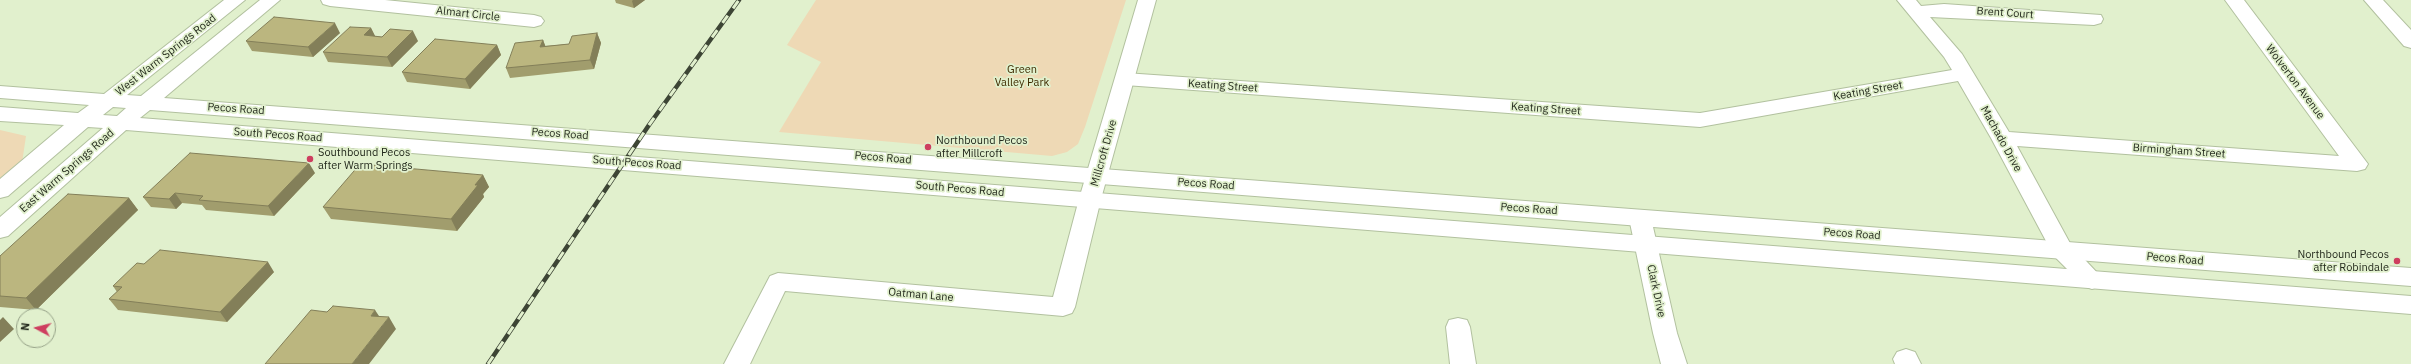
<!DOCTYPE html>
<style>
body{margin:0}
#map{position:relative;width:2411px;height:364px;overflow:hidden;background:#e1f0cd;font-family:"IBM Plex Sans",sans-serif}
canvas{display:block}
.north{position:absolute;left:16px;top:308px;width:40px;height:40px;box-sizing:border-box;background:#e1f0cd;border:1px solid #95a187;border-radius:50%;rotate:277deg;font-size:11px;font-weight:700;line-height:16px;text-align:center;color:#242a1d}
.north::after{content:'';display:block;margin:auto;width:14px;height:18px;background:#ce3e5f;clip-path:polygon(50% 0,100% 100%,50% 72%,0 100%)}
</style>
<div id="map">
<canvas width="2411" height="364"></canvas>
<div class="north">N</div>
</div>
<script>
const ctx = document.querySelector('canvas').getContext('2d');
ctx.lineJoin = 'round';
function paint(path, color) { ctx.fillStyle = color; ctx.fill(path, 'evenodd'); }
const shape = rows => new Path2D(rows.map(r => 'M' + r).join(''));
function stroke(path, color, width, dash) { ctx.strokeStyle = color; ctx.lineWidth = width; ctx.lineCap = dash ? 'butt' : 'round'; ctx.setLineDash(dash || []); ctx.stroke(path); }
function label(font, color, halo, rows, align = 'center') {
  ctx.font = font + ' "IBM Plex Sans",sans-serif'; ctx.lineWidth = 3.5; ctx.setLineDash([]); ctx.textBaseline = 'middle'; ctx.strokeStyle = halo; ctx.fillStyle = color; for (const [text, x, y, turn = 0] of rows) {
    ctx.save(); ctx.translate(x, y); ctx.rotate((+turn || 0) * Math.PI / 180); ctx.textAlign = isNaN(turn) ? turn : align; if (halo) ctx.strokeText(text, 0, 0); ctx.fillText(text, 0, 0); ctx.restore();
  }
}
paint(shape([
 [816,0,1126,0,1085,127,1078,144,1067,152,1052,156,779,132,821,62,787,45],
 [0,130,26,136,22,163,0,180]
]), '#eed9b5');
const minor = shape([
 [321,0,385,0,534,15,541,17,544,21,541,25,534,27,330,6,323,4,321,0],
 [1897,0,1916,0,1921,6,1944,4,2101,15,2103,19,2101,23,2094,25,1930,17,1962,54,2009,132,2339,156,2225,0,2244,0,2368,164,2365,169,2357,171,2017,146,2071,245,2104,280,2100,286,2092,289,2084,286,2054,256,1991,138,1958,81,1700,127,1125,85,1118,83,1115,79,1118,75,1125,73,1700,113,1952,70,1944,57,1897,0],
 [1090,191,1098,194,1101,199,1075,307,1072,313,1063,316,785,291,750,364,724,364,770,276,778,273,1053,297,1079,199,1082,194,1090,191],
 [1640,210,1648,212,1651,218,1677,333,1687,364,1661,364,1653,333,1629,218,1632,212,1640,210],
 [1458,318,1467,320,1470,327,1476,364,1450,364,1446,327,1449,320,1458,318],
 [1906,349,1915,352,1921,364,1895,364,1893,359,1897,352,1906,349]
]);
const tertiary = shape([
 [1138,0,1156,0,1101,199,1098,204,1090,207,1082,204,1079,199,1138,0],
 [2364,0,2383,0,2411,30,2411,48,2404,46,2364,0]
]);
const primary = shape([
 [224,0,245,0,127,95,141,96,260,0,280,0,164,98,2411,268,2411,286,150,110,140,118,2411,296,2411,314,126,130,8,236,0,238,0,217,103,128,88,127,8,196,0,198,0,179,64,125,0,121,0,107,78,113,89,105,0,98,0,86,104,94,224,0],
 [113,107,126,108,117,116,103,115,113,107]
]);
stroke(minor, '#b2c19f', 2);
stroke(tertiary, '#b2c19f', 2);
stroke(primary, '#b2c19f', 2);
paint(minor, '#fff');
paint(tertiary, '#fff');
paint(primary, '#fff');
const rail = shape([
 [488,364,649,125,739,0]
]);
stroke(rail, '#3d4535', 4.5);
stroke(rail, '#e1f0cd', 3, [9]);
paint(shape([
 [615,0,645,0,634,8,616,3],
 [371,28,375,36,418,41,392,67,328,62,323,52],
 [340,33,313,57,252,51,246,41],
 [597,33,601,43,594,69,510,78,506,68,543,40,545,46,569,44],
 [497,45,501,55,470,89,407,82,402,72],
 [315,173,274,216,206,210,202,205,182,203,176,209,151,207,143,197],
 [483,175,489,187,483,194,484,197,457,231,331,219,323,207],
 [129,198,138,210,36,310,0,307,0,256],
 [144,264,274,272,227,322,118,310,109,299,117,292,113,286]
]), '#a19d6d');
paint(shape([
 [633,0,645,0,634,8,632,1],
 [335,23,340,33,313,57,308,47],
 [371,28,376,38,364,35],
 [413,31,418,41,392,67,387,57],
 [597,33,601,43,594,69,590,60],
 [543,40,547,50,540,47],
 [497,45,501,55,470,89,465,79],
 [309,163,315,173,274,216,268,206],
 [483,175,489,187,483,194,484,197,457,231,451,219,475,185],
 [175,193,182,203,176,209,169,199],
 [129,198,138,210,36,310,26,298],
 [268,262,274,272,227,322,220,312],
 [375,310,383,322,371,316],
 [3,317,14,329,0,342,0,320],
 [389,317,396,329,369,364,352,364]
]), '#837f59');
const building = shape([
 [274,17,335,23,308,47,246,41,274,17],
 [350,27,371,28,364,35,382,37,390,29,413,31,387,57,323,52,350,27],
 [597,33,590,60,506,68,515,43,543,40,540,47,569,44,572,36,597,33],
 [435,39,497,45,465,79,402,72,435,39],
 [190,153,309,163,268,206,199,200,203,196,175,193,169,199,143,197,190,153],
 [360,164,483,175,475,185,478,185,451,219,323,207,360,164],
 [68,194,129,198,26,298,0,296,0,256,68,194],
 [160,250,268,262,220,312,109,299,122,287,113,286,137,263,144,264,160,250],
 [333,306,375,310,371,316,389,317,352,364,265,364,311,310,327,312,333,306]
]);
paint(building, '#bbb67f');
stroke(building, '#837f59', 1);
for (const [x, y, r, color] of [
 [928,147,4,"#ce3e5f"],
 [310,159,4,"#ce3e5f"],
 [2397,261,4,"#ce3e5f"]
]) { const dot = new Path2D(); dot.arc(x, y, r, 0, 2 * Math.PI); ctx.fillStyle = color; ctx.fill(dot); stroke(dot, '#e1f0cd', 1.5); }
label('11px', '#242a1d', '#e1f0cd', [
 ["Brent Court",2005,13,4],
 ["Almart Circle",468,14,6],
 ["West Warm Springs Road",166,55,-38],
 ["Wolverton Avenue",2295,82,53],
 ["Keating Street",1223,86,4],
 ["Keating Street",1868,91,-10],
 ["Pecos Road",236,109,4],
 ["Keating Street",1546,109,4],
 ["Pecos Road",560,134,4],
 ["South Pecos Road",278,135,4],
 ["Machado Drive",2001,139,61],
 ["Birmingham Street",2179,151,4],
 ["Millcroft Drive",1104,153,-74],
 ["Pecos Road",883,158,5],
 ["South Pecos Road",637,163,4],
 ["East Warm Springs Road",67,171,-41],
 ["Pecos Road",1206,184,4],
 ["South Pecos Road",960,189,5],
 ["Pecos Road",1529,209,4],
 ["Pecos Road",1852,234,4],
 ["Pecos Road",2175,259,5],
 ["Clark Drive",1656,291,78],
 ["Oatman Lane",921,295,5]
]);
label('11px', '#3f2b01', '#e1f0cd', [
 ["Green",1022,70],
 ["Valley Park",1022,83]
]);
label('11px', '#242a1d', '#e1f0cd', [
 ["Northbound Pecos",936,141],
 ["after Millcroft",936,154],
 ["Southbound Pecos",318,153],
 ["after Warm Springs",318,166],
 ["Northbound Pecos",2389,255,"right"],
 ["after Robindale",2389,268,"right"]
], 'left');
</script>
